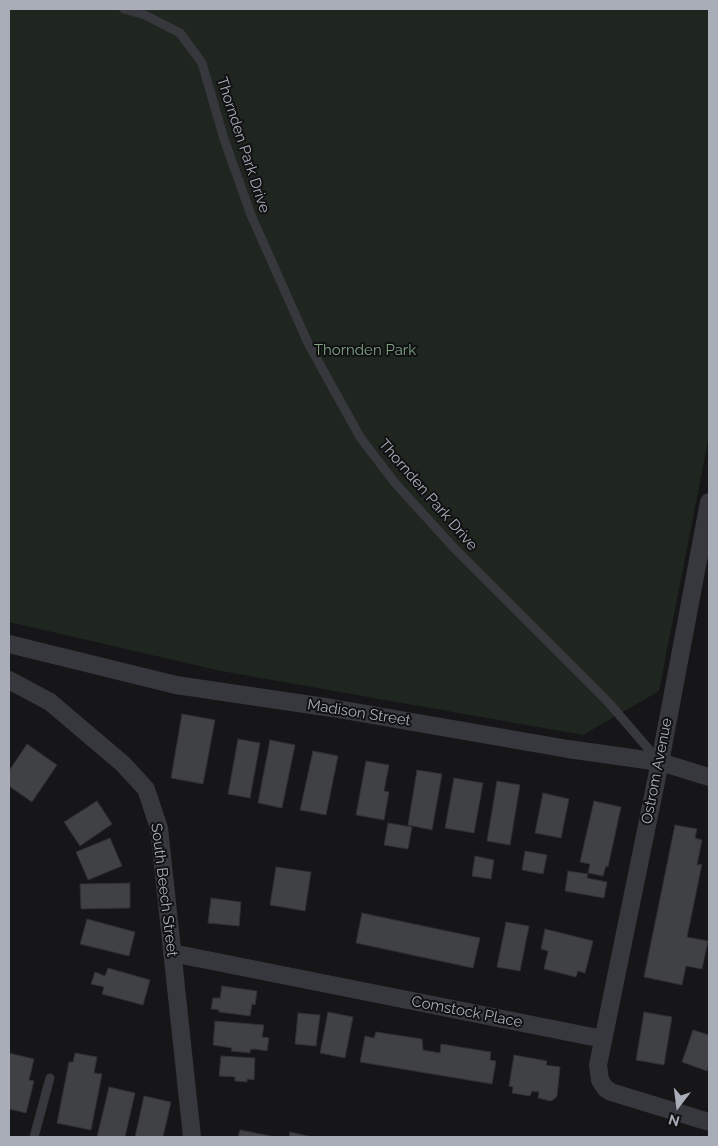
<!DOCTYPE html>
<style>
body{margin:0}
#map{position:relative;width:718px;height:1146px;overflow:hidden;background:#161618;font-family:Raleway,sans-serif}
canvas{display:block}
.frame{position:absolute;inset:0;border:10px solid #a8adb8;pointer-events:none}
.north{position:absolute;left:653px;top:1081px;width:50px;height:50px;-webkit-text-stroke:4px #111113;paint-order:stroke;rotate:195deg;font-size:14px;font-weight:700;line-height:20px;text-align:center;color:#a8adb8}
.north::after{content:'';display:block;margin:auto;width:18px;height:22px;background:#a8adb8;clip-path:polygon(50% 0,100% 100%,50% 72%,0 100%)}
</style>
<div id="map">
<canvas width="718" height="1146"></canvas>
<div class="frame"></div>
<div class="north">N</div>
</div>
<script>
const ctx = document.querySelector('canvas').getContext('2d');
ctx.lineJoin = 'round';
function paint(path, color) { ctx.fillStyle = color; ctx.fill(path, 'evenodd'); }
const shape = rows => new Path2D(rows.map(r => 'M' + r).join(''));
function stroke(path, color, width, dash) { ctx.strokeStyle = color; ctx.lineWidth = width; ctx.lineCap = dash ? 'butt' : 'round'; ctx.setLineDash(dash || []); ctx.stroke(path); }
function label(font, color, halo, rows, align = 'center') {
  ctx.font = font + ' Raleway,sans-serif'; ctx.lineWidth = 4; ctx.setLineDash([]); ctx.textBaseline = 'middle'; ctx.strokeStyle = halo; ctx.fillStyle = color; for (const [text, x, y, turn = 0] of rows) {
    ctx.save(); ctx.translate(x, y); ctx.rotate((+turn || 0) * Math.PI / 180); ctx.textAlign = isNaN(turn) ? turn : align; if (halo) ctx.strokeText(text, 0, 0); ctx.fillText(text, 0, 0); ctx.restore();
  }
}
paint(shape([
 [9,9,709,9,709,436,659,691,583,735,221,671,9,622]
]), '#1e261f');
const building = shape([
 [182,714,215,720,203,784,171,778,182,714],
 [238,739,260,743,250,798,228,794,238,739],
 [270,740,295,745,282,808,258,803,270,740],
 [27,744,57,765,32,802,9,786,9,771,27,744],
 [313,751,338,756,326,815,300,810,313,751],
 [366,761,389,765,384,791,389,792,384,820,356,815,366,761],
 [417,770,442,774,432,830,408,825,417,770],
 [454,778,483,783,474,833,445,828,454,778],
 [497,781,520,785,510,845,487,841,497,781],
 [543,793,569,799,561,838,535,833,543,793],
 [97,801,112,824,80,846,64,822,97,801],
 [594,801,621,807,608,867,606,866,603,876,588,873,590,864,580,862,594,801],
 [388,823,412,827,408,849,384,845,388,823],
 [675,825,697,829,695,838,702,840,697,865,702,864,687,937,708,941,702,969,686,966,682,985,644,977,675,825],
 [110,838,122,866,88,880,76,852,110,838],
 [525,851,547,855,543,874,522,870,525,851],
 [475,856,494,860,491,879,472,876,475,856],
 [276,867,311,872,305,911,270,905,276,867],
 [568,871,588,874,587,878,607,882,604,898,565,891,568,871],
 [130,883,130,908,81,909,80,884,130,883],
 [211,898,241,902,239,926,208,923,211,898],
 [362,913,480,938,473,968,356,943,362,913],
 [87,919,135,932,129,956,80,944,87,919],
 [506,922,529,926,520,971,497,967,506,922],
 [545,929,593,941,585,973,578,971,576,977,544,969,548,951,541,949,545,929],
 [108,968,150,980,143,1005,102,994,104,987,91,984,95,972,105,976,108,968],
 [222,986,257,991,255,1005,252,1004,250,1016,219,1012,219,1010,211,1009,213,998,220,998,222,986],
 [328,1012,353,1017,345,1058,320,1053,328,1012],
 [644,1012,672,1017,664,1065,636,1060,644,1012],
 [298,1013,320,1015,316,1046,295,1044,298,1013],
 [215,1021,264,1025,262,1037,269,1038,267,1051,254,1049,250,1050,250,1053,231,1051,232,1048,213,1045,215,1021],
 [693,1030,709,1035,709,1065,707,1071,682,1062,693,1030],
 [376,1032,422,1039,423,1050,440,1053,441,1044,491,1052,490,1060,496,1061,492,1084,360,1062,365,1036,374,1038,376,1032],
 [9,1053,34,1059,29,1080,34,1081,26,1113,9,1109,9,1053],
 [75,1053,97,1057,94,1073,102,1074,91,1130,57,1123,69,1062,73,1062,75,1053],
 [514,1055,547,1061,546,1065,560,1067,557,1096,554,1099,551,1101,538,1098,539,1092,532,1091,530,1096,512,1093,513,1087,509,1086,514,1055],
 [221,1056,255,1058,254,1080,247,1079,247,1082,235,1081,235,1077,219,1076,221,1056],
 [109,1087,135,1093,125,1137,97,1137,109,1087],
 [144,1096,171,1102,163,1137,135,1137,144,1096],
 [240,1130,271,1136,271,1137,238,1137,240,1130],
 [290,1132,312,1137,289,1137,290,1132]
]);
paint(building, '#404145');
stroke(building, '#303034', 1);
stroke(shape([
 [124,9,145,15,180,33,202,63,224,139,251,215,308,343,360,437,395,483,456,550,609,703,658,760],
 [34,1137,50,1078]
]), '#37383d', 9);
stroke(shape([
 [709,502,660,762,598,1065,600,1080,605,1088,611,1092,709,1122],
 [9,644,176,685,332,708,568,749,660,762,709,777],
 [9,680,50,702,123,764,146,789,159,828,192,1137],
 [172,953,603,1039]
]), '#37383d', 18);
label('15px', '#a8adb8', '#111113', [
 ["Thornden Park Drive",243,145,72],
 ["Thornden Park Drive",428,495,49],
 ["Madison Street",359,713,9],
 ["Ostrom Avenue",657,771,-79],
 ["South Beech Street",164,890,83],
 ["Comstock Place",467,1012,11]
]);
label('15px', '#7fa381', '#111113', [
 ["Thornden Park",365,350]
]);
</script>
